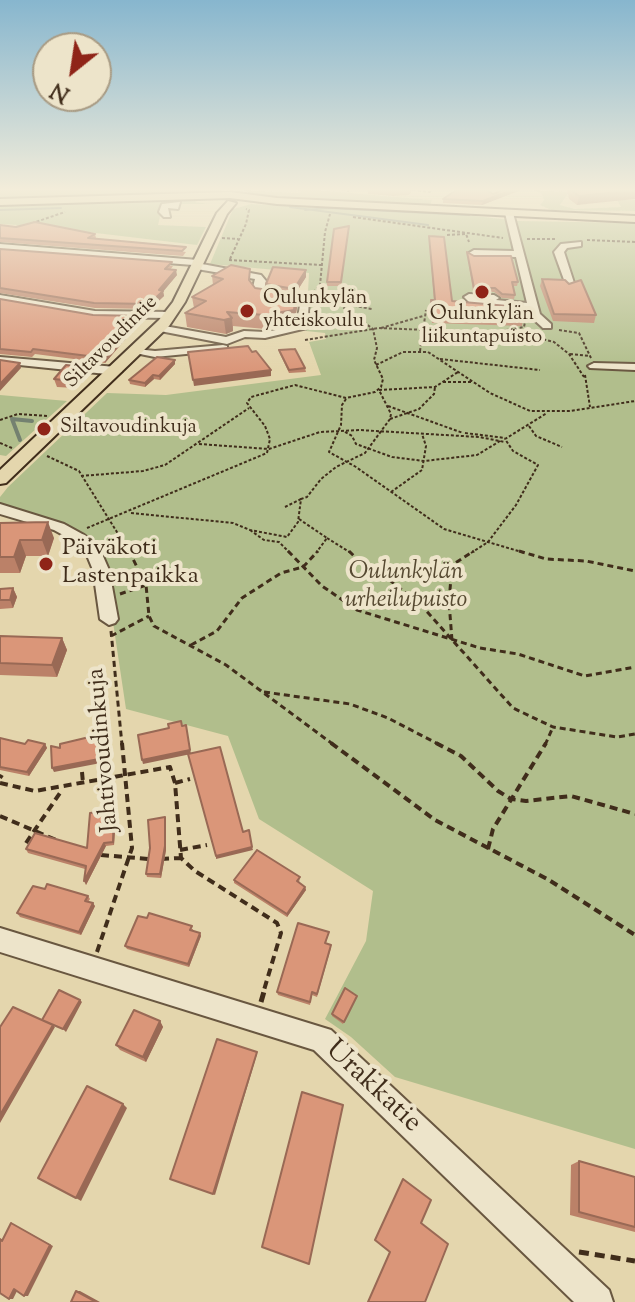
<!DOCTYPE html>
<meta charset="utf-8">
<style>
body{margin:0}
#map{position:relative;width:635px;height:1302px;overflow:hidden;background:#e4d6ad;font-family:"Sorts Mill Goudy",serif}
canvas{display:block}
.north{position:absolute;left:32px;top:32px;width:80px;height:80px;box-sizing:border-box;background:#ede4ca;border:2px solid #a89b84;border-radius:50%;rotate:210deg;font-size:22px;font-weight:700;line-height:32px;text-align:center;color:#402d1b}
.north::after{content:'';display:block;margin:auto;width:28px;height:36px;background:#8f2418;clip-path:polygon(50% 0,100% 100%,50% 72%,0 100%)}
</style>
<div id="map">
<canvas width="635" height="1302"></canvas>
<div class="north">N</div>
</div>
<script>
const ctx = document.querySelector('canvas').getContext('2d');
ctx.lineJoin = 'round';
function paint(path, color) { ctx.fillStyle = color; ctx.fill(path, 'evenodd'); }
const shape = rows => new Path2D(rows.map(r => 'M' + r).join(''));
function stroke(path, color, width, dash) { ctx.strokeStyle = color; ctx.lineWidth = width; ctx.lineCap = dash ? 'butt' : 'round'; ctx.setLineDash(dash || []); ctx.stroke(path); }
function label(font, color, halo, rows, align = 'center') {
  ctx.font = font + ' "Sorts Mill Goudy",serif'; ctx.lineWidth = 8; ctx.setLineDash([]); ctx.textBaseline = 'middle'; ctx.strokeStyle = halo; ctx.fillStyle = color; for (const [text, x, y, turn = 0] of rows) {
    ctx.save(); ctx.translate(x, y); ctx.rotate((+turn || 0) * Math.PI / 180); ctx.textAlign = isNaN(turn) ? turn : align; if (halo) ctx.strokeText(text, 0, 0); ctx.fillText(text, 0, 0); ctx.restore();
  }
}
paint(shape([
 [0,190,222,190,214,193,0,199],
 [243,190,298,193,301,192,297,190,316,190,432,200,430,206,253,195],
 [532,190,569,192,560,205,575,209,621,207,617,200,635,200,635,211,551,210,540,205,544,200,541,193],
 [173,199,201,200,195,202,210,204,163,204,158,225,206,227,197,245,28,225,0,232,18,225,0,224,0,203],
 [251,204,466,215,519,221,635,223,635,1149,395,1077,351,1037,325,1019,366,941,373,891,259,819,228,736,126,709,104,562,70,529,50,520,0,506,0,497,8,487,107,393,166,395,321,375,309,342,326,339,325,333,306,331,309,273,210,264,233,209],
 [0,395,67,401,6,456,0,455]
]), '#b1be8c');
stroke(shape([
 [290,207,428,225],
 [0,210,61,208],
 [305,210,328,208,469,215]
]), '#748170', 2);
stroke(shape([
 [20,440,12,419,32,421]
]), '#748170', 4);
const minor = shape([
 [180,202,178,209,168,208,170,217,164,217,159,212,162,204,180,202],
 [509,211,513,213,540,314,551,324,551,328,543,328,531,317,528,310,471,304,464,297,469,294,494,295,499,298,496,300,527,303,516,257,474,256,469,253,474,250,514,251,505,213,509,211],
 [581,242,581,246,567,248,564,252,575,286,567,288,554,252,561,244,581,242],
 [0,244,198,260,202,264,261,275,266,281,263,294,309,301,307,328,265,338,245,337,227,344,155,330,155,326,159,325,226,337,244,331,265,332,297,326,300,305,256,298,252,291,255,279,197,269,193,265,0,250,0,244],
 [0,295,95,311,170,312,175,315,170,318,95,317,0,301,0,295],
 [223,345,227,346,227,350,155,357,130,352,136,349,155,351,223,345],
 [0,357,116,367,122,371,116,375,0,363,0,357],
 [594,363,635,364,635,370,590,368,588,366,594,363],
 [0,504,64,524,84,535,99,547,109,570,118,619,115,623,109,625,100,619,93,570,86,553,74,541,54,530,0,514,0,504],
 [0,928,331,1030,609,1290,613,1302,574,1302,314,1050,0,952,0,928]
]);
const major = shape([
 [230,192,277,198,635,216,635,222,277,204,230,198,0,205,0,199,230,192],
 [228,201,236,203,227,214,185,302,169,326,6,483,0,484,0,470,159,320,173,302,217,213,228,201]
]);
stroke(minor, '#695740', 4);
stroke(major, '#402d1b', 4);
stroke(shape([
 [342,190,349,191],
 [413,190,431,192],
 [353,217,503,238],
 [27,225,65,212],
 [447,235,466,234,469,242],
 [222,238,238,239],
 [527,239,555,239],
 [587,240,635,242],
 [230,259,246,224,249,210,246,209],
 [229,260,321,265],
 [310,296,320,285],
 [313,296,329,297],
 [344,304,372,309],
 [381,328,423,316],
 [559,330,579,333,591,358],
 [495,332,524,327,525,322],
 [305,340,379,328,523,334,554,342,569,354,584,377],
 [420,351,426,310],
 [570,354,590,356],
 [440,359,540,370],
 [376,365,403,352,428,352,490,393,530,411,570,411,635,401],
 [585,375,590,407],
 [443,382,471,382],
 [346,399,342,405,341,425,329,452,356,467,444,529,525,553],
 [388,406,463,433],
 [390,419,419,409,434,394,435,387],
 [0,420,18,414,48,416],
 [529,426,536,436,562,447],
 [345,432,352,436,356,444,392,457,424,461,477,455,500,441],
 [465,433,505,438],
 [0,443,12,448],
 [199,444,269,449,320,432,359,430,479,437,505,442],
 [47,456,79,471,130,553],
 [81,476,143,471,165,465,249,408],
 [391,492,422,470,426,446,422,434],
 [285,507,301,499],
 [131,513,233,523,250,530,287,537,298,522,301,499,307,497,321,479,336,467,365,453,390,419,391,414,379,390,435,387,458,372],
 [299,519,327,538,316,553],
 [87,528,267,453,270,439,265,426,247,403,251,397,295,385,346,398,375,392,381,387,383,379,374,360,377,348,373,329,329,297,320,285,325,232,330,214],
 [250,530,264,540,279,542,290,553],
 [327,538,351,553],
 [105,547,124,540],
 [471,553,488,542,516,505,538,465,513,451,505,439,547,413]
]), '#402d1b', 2, [3, 2]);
stroke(shape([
 [129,551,146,585,149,616,154,626,226,665,334,745],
 [288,551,322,586,357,610,480,648,518,654,585,676,635,667],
 [349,551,367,569,387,578,421,605,513,708,553,727,617,737,635,734],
 [519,551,546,559,586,561,635,571],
 [120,594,146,585],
 [111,631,122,745],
 [111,636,149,616],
 [452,640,449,602,452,565,474,551],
 [191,645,217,631,242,598,281,573,303,567,318,551],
 [264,692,350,704,388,718,440,745],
 [545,745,553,727]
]), '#402d1b', 3, [6, 4]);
stroke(shape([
 [331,743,435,820,549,880,635,935],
 [436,743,461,756,498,791,511,799,526,801,571,796,635,814],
 [82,772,83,783],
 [0,778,2,775],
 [0,783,35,791,170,767,175,783,181,858,195,871,277,923,281,933,264,990],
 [175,783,190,779],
 [0,816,56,840],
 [26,843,62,790],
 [488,849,493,829,546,743],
 [180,850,207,845],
 [101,855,149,859],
 [161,859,181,858],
 [97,952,132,848,122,743]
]), '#402d1b', 4, [8, 5]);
stroke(shape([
 [261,1002,265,988],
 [579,1252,635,1261]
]), '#402d1b', 5, [10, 6]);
paint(minor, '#ede4ca');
paint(major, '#e4d6ad');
paint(shape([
 [368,190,413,190,409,195,393,196,368,194],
 [456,190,491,190,489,191,493,194,503,190,521,190,482,205,443,203,443,199],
 [567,190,635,190,577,205,569,199],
 [0,225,95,234,96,238,95,239,186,252,183,256,0,242],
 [429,236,452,301,523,321,522,326,432,323,430,305,431,300,434,300],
 [0,249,173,266,170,270,177,275,163,291,164,296,150,309,95,308,0,293],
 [467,252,518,282,517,286,513,286,515,295,514,299,502,298,494,292,473,291],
 [344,264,341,286,327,286,327,282],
 [306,270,306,277,295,294,296,294,297,308,294,323,265,329,233,326,233,331,226,334,187,327,185,313,194,308,192,297,213,285,212,276,251,283,255,288,267,290,266,284],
 [542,279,596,315,594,323,553,321,540,286],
 [0,299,93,315,141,321,105,363,35,354,32,357,0,354],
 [279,350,305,368,306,372,289,373,280,354],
 [175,360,175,364,160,380,154,379,145,387,130,384,129,380],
 [86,375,75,388,57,387,54,379],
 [0,523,54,538,48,556,26,556,20,573,0,573],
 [13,588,17,597,13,608,0,609,0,589],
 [0,636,62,638,67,650,57,677,0,675],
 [0,738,25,744,45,744,47,748,29,776,0,770],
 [114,810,116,814,114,845,106,846,86,885,85,869,28,853,26,849,87,848],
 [166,821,166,850,161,878,147,877,146,874],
 [300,877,299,883,305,887,306,890,287,917,234,883,234,880],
 [45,889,88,896,90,899,88,902,95,906,81,935,20,917,17,913],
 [193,929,193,931,200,933,201,936,189,967,127,949,125,946],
 [329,932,326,943,331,948,317,997,312,995,310,1005,278,995,277,992],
 [357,996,343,1024,332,1016,332,1014],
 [160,1021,163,1027,146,1062,120,1050,116,1045],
 [579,1161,635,1177,635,1232,570,1215,571,1165]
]), '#bb8168');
paint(shape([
 [511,190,521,190,482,205,483,201],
 [635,190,635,199,577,205,579,196],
 [176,270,177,275,162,293,163,291,164,296,150,309,149,304,159,290],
 [306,270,306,277,294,296,294,289],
 [296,294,297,308,294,323,265,329,264,315],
 [140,316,141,321,105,363,104,358],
 [232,318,233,331,226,334,224,320],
 [175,360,175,364,160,380,159,376],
 [20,363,21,368,0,391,0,384],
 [84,367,86,375,75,388,73,381],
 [271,370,271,376,194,386,193,380],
 [153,375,154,379,145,387,145,383],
 [48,522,54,538,48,556,42,540],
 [20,540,26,556,20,573,14,557],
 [13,588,17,597,13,608,10,600],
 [62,638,67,650,57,677,52,665],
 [186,725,191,754,143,764,142,760],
 [102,734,106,762,54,772,52,768],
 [45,744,47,748,29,776,27,772],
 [114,810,116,814,114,845,113,842],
 [165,817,166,821,166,850,161,878,160,874],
 [104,843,106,846,86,885,84,881],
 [252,847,253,850,216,859,216,856],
 [305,887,306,890,287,917,287,914],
 [93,903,95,906,81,935,79,932],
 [200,933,201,936,189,967,188,964],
 [80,1000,82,1002,66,1032,63,1029],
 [160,1021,163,1027,146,1062,143,1057],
 [53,1025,55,1027,0,1123,0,1115],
 [257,1052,257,1054,215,1195,213,1194],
 [123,1104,127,1108,81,1201,76,1198],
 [11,1223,53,1246,28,1296,24,1296],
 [14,1289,18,1289,13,1299,9,1299],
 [76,1291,80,1291,100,1302,96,1302]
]), '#996955');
const building = shape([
 [456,190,486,190,493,194,503,190,511,190,483,201,443,199,456,190],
 [571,190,635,190,579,196,571,190],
 [35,222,95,234,88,238,186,247,182,251,0,238,0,225,16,227,35,222],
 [349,226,341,282,327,282,334,229,349,226],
 [429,236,444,237,452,301,519,307,523,321,432,318,431,300,435,300,429,236],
 [0,249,172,262,165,269,176,270,159,290,163,291,149,304,94,303,0,288,0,249],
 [467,252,474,256,511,256,518,282,512,282,515,295,502,294,495,288,474,288,467,252],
 [231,265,250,269,249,280,255,288,296,294,294,310,264,315,227,312,232,318,224,320,185,313,206,301,192,297,223,279,212,276,231,265],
 [273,267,306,270,294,289,266,284,273,267],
 [542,279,565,280,569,284,581,280,596,315,554,314,542,279],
 [0,299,93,315,140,316,104,358,33,349,31,352,0,349,0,299],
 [248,346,252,352,256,351,271,370,193,380,188,352,248,346],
 [295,349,305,368,289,370,279,350,295,349],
 [157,357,175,360,159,376,153,375,145,383,129,380,157,357],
 [0,360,20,363,0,384,0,360],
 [66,365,84,367,73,381,54,379,66,365],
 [48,522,42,540,20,540,14,557,0,557,0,523,48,522],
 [13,588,10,600,0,600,0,589,13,588],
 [0,636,62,638,52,665,0,663,0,636],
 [181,721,182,726,186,725,190,750,142,760,138,735,169,728,168,724,181,721],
 [102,734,104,758,52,768,51,746,60,748,60,744,102,734],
 [0,738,25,744,28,740,45,744,27,772,0,767,0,738],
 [220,747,243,832,249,830,252,847,216,856,188,754,220,747],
 [114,810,113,842,104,843,84,881,86,866,26,849,35,833,87,848,90,813,114,810],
 [165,817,165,846,160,874,146,874,150,848,148,820,165,817],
 [257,850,300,877,297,881,305,887,287,914,234,880,257,850],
 [47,884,88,896,85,901,93,903,79,932,17,913,33,886,45,889,47,884],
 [149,913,192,926,190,930,200,933,188,964,125,946,138,916,147,918,149,913],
 [298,923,329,932,325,943,331,945,317,994,312,992,310,1002,277,992,298,923],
 [345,988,357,996,344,1022,332,1014,345,988],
 [59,990,80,1000,63,1029,42,1020,59,990],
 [13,1007,53,1025,0,1115,0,1027,13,1007],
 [134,1010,160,1021,143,1057,116,1045,134,1010],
 [217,1039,257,1052,213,1194,170,1179,217,1039],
 [87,1086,123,1104,76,1198,38,1178,87,1086],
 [302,1092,343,1105,309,1264,262,1247,302,1092],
 [579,1161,635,1177,635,1227,579,1212,579,1161],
 [403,1179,431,1200,421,1223,448,1244,425,1302,368,1302,390,1252,375,1240,403,1179],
 [11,1223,50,1245,24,1296,14,1289,9,1299,0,1293,0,1239,2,1241,11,1223],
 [76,1291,96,1302,71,1302,76,1291]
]);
paint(building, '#da9679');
stroke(building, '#996955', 2);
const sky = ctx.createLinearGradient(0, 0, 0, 372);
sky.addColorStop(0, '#87b6ce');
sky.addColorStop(0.51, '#f3edda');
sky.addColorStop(1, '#f3edda00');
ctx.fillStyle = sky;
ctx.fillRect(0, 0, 635, 372);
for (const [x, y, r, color] of [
 [482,292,8,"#8f2418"],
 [247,311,8,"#8f2418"],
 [44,429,8,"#8f2418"],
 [46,564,8,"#8f2418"]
]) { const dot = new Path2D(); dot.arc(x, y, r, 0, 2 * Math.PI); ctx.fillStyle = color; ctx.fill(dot); stroke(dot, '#ede4ca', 3); }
label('20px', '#402d1b', '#ede4ca', [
 ["Oulunkylän",263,300],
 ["yhteiskoulu",263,323],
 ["Oulunkylän",482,316,"center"],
 ["liikuntapuisto",482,339,"center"],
 ["Siltavoudinkuja",60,429]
], 'left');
label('20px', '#402d1b', '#ede4ca', [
 ["Siltavoudintie",112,343,-45]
]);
label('24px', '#402d1b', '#ede4ca', [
 ["Päiväkoti",62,550],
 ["Lastenpaikka",62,578]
], 'left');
label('italic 24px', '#574a32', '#ede4ca', [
 ["Oulunkylän",406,574],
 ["urheilupuisto",406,602]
]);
label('24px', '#402d1b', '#ede4ca', [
 ["Jahtivoudinkuja",105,750,-95]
]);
label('28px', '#402d1b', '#ede4ca', [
 ["Urakkatie",372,1088,43]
]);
</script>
